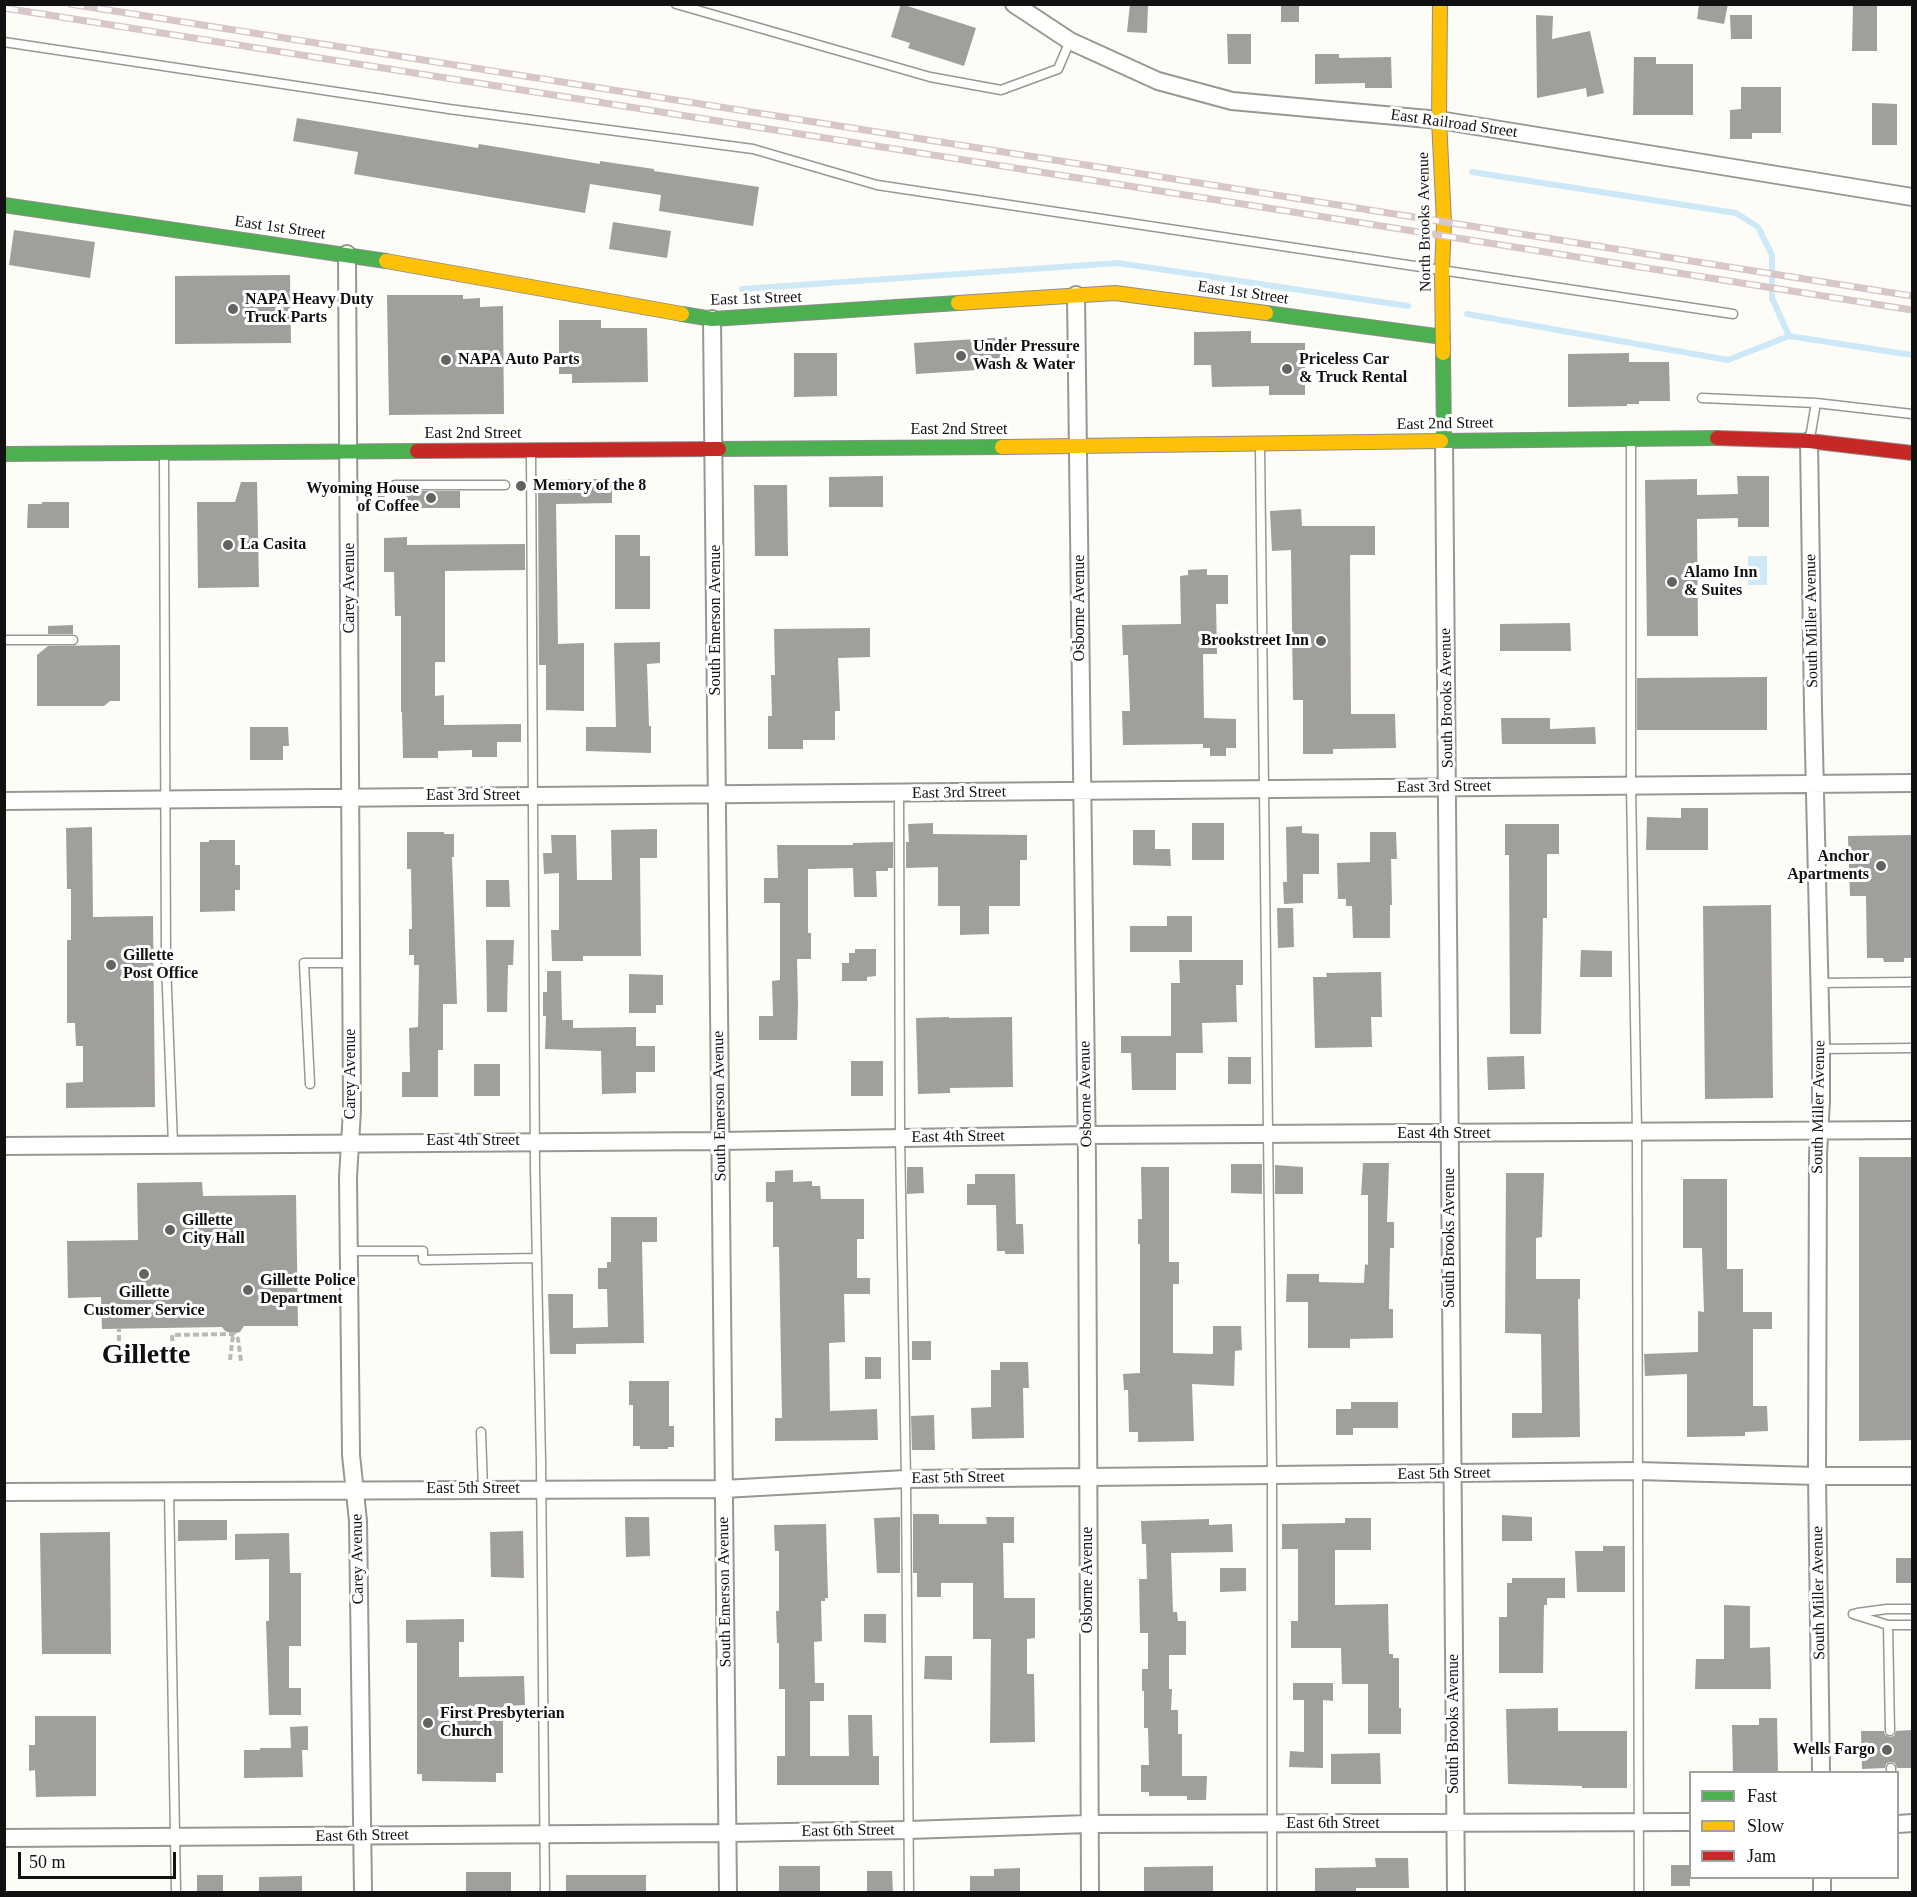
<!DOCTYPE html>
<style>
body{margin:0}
#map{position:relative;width:1917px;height:1897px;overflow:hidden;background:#fdfcf7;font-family:Georgia,serif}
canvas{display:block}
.frame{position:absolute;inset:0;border:6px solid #111;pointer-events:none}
.legend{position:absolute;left:1689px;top:1771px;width:210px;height:108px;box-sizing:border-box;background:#fff;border:2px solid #a0a0a0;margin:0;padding:8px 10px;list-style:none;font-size:18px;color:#111}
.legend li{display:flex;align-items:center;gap:12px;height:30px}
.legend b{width:30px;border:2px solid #a0a0a0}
.scale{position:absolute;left:18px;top:1852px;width:158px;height:27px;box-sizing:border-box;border:3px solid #111;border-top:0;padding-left:8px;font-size:18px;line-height:21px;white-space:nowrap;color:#111;-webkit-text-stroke:4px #fff;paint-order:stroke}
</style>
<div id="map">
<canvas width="1917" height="1897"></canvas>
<div class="frame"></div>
<ul class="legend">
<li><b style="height:8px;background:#4caf50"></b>Fast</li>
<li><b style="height:8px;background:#ffc107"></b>Slow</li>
<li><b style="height:8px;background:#c62828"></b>Jam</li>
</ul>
<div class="scale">50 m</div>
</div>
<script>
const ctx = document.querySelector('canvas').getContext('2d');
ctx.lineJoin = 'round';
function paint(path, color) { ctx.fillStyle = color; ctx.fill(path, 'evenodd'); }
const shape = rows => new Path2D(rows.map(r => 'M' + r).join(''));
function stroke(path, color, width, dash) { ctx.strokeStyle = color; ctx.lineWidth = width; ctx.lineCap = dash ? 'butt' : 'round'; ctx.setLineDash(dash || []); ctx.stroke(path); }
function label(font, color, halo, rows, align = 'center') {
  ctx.font = font + ' Georgia,serif'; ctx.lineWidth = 6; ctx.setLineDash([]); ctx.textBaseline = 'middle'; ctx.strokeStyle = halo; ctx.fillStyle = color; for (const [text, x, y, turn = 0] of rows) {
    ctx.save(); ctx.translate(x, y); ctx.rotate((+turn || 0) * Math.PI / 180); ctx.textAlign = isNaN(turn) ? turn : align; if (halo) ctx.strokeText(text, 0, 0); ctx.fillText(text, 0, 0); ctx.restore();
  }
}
paint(shape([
 [1748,556,1767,556,1767,585,1748,585]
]), '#cde8f7');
stroke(shape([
 [1472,172,1736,213,1758,227,1772,255,1772,298,1789,336,1912,355],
 [742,289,1118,263,1408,306],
 [1467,314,1728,360,1789,336]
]), '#cde8f7', 6);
paint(shape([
 [901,4,976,28,964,66,908,48,910,43,891,37],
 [1130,4,1148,4,1147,33,1127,32],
 [1281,4,1299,4,1299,22,1281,22],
 [1699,4,1728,4,1724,24,1697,19],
 [1853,4,1877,4,1877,51,1852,51],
 [1536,15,1553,16,1552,39,1590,31,1604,93,1587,97,1586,88,1537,98],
 [1730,15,1752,15,1752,39,1731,39],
 [1227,34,1251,34,1251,64,1228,64],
 [1315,54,1339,54,1339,58,1391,57,1392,88,1365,88,1365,83,1315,84],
 [1634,57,1656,57,1656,64,1693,64,1693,115,1633,115],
 [1741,87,1781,87,1781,133,1752,133,1752,139,1730,139,1730,110,1741,109],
 [1872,103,1897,104,1897,145,1872,145],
 [297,118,478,148,479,144,600,164,600,161,654,169,654,171,759,187,753,226,659,211,661,195,590,184,585,213,354,174,358,152,293,141],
 [613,222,671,231,667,258,609,249],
 [14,230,95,242,90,278,9,265],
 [290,275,291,343,175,344,175,276],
 [387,295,463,295,463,299,480,298,480,307,503,306,504,414,389,415],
 [559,320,601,320,601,328,647,328,648,382,572,383,572,374,559,374],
 [1251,331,1251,343,1305,343,1305,395,1269,395,1269,386,1212,387,1211,365,1194,365,1194,332],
 [1007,337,1009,368,916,374,914,343],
 [794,353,837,353,837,396,794,397],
 [1629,353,1629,362,1669,362,1670,401,1639,401,1639,404,1627,404,1627,406,1568,407,1568,354],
 [883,476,883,507,829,507,829,477],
 [1737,476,1769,476,1769,527,1738,527,1738,518,1697,519,1698,636,1647,636,1645,480,1697,479,1697,495,1738,494],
 [538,479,612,479,612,503,556,504,558,644,584,643,584,711,546,710,546,665,539,665],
 [241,482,257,482,259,587,198,588,197,502,235,502],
 [754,485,787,485,788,556,755,556],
 [401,491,460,491,460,508,402,508],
 [42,502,69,502,69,528,27,528,28,504,42,504],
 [1301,509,1302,526,1375,526,1375,555,1350,555,1351,714,1395,714,1396,748,1333,749,1333,754,1303,754,1303,700,1293,700,1291,550,1272,551,1270,511],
 [615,535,640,535,640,556,650,556,650,609,615,609],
 [407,537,407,545,525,544,525,570,445,571,445,662,435,662,435,696,444,695,444,725,521,724,521,742,497,742,497,757,472,757,472,750,438,751,438,758,403,758,402,712,401,712,401,616,395,616,394,572,384,572,384,538],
 [1207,569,1207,575,1228,575,1228,604,1216,604,1217,654,1203,654,1204,718,1236,719,1236,748,1226,748,1226,756,1210,756,1210,748,1203,748,1203,744,1123,745,1122,711,1130,711,1128,655,1123,655,1122,625,1181,624,1180,576,1188,575,1188,570],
 [1570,623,1571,651,1500,651,1500,624],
 [73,625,73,634,48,634,48,626],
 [870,628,870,657,838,658,840,711,835,711,835,740,803,740,803,749,768,749,768,716,772,716,771,675,775,675,774,629],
 [660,642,660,663,647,664,649,726,651,726,651,753,586,751,586,727,616,727,614,643],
 [120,645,120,701,110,701,104,706,37,706,37,655,48,646],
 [1767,677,1767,730,1637,730,1637,678],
 [1501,718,1550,718,1550,729,1595,727,1596,744,1502,744],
 [250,727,288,727,289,746,283,746,283,760,250,760],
 [1681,808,1708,808,1708,850,1646,850,1647,817,1681,818],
 [933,823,933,834,1027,835,1027,860,1020,860,1020,906,989,906,989,934,960,935,960,906,938,906,938,867,906,868,906,842,909,842,908,824],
 [1192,823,1224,823,1224,860,1192,860],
 [1505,824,1559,824,1559,854,1547,854,1547,918,1543,918,1541,1034,1510,1034,1509,855,1505,855],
 [1302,826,1302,833,1319,834,1319,874,1303,874,1303,903,1284,904,1283,882,1287,882,1286,827],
 [92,827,93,917,153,916,155,1107,66,1108,66,1083,83,1082,83,1046,76,1046,75,1023,67,1023,67,940,71,940,71,889,67,889,66,828],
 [657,829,657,858,640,858,641,956,583,956,583,961,552,961,551,930,559,930,559,873,544,874,543,853,552,853,551,835,576,835,577,880,612,880,611,830],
 [1133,830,1155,830,1155,849,1170,849,1171,866,1133,865],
 [407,832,444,832,444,834,454,834,454,857,452,857,457,1004,443,1004,443,1050,438,1050,438,1097,402,1097,402,1072,410,1072,409,1028,418,1027,419,965,414,965,414,955,409,955,409,929,412,929,411,869,407,869],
 [1370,832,1396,832,1397,859,1391,859,1392,905,1390,905,1390,938,1353,938,1352,906,1346,906,1346,899,1338,899,1337,863,1370,862],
 [1912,835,1912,958,1904,958,1904,962,1884,962,1883,958,1867,958,1866,896,1850,896,1848,836],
 [209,840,235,840,235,865,240,865,240,890,235,890,235,911,200,912,200,842,209,842],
 [893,842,893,868,888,868,888,871,876,871,877,897,854,897,853,868,808,869,808,933,811,933,811,959,797,959,798,1006,797,1040,759,1040,759,1016,773,1016,772,981,780,980,780,903,764,903,764,878,778,878,777,845,853,845,853,843],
 [486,880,509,880,510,907,486,907],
 [1771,905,1773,1098,1705,1099,1703,906],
 [1277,908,1293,908,1294,947,1278,948],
 [1167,916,1192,916,1192,952,1130,952,1130,926,1167,926],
 [486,940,514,940,513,965,508,965,507,1012,487,1012],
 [855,949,876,949,876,976,867,977,867,981,842,981,842,963,849,963,849,953,855,953],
 [1581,950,1612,951,1612,977,1580,977],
 [1179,960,1243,960,1243,985,1236,985,1237,1022,1202,1023,1203,1053,1176,1053,1176,1090,1132,1090,1131,1053,1121,1053,1121,1036,1171,1036,1171,983,1180,983],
 [547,971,561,971,562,1020,573,1020,573,1028,636,1027,636,1046,655,1046,655,1072,636,1072,636,1093,602,1094,601,1051,545,1049,546,1016,543,1016,543,992,547,992],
 [1381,972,1382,1017,1371,1017,1372,1047,1315,1048,1313,977,1327,977,1326,973],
 [629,974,663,975,663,1005,656,1005,656,1013,629,1013],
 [949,1017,949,1018,1012,1017,1013,1087,950,1088,950,1093,918,1094,916,1018],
 [1524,1056,1525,1089,1488,1090,1487,1057],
 [1228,1057,1251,1057,1251,1084,1228,1084],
 [851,1061,883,1061,883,1096,851,1096],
 [474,1064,500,1064,500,1096,474,1096],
 [1859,1157,1912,1157,1912,1440,1859,1441],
 [1363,1163,1389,1163,1387,1222,1394,1222,1394,1248,1390,1248,1389,1309,1393,1309,1393,1338,1350,1339,1350,1348,1308,1348,1308,1302,1286,1302,1287,1274,1319,1274,1319,1282,1364,1283,1365,1264,1368,1265,1368,1195,1361,1195],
 [1231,1164,1262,1164,1262,1194,1231,1193],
 [1275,1165,1303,1167,1303,1194,1275,1194],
 [907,1167,923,1167,924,1193,907,1194],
 [1141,1167,1169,1167,1169,1262,1179,1262,1179,1284,1173,1284,1173,1353,1213,1354,1213,1326,1241,1326,1242,1350,1235,1351,1234,1386,1192,1384,1194,1441,1138,1442,1138,1432,1129,1432,1128,1390,1124,1390,1123,1374,1140,1373,1140,1244,1138,1244,1138,1219,1142,1219],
 [793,1170,793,1182,812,1181,812,1186,820,1186,821,1199,864,1199,864,1239,857,1239,857,1278,870,1278,870,1294,844,1294,845,1342,829,1343,830,1411,877,1409,878,1440,775,1441,775,1418,782,1418,779,1247,773,1247,773,1202,766,1202,766,1182,775,1182,775,1171],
 [1506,1173,1544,1173,1542,1237,1536,1238,1536,1279,1580,1279,1580,1299,1578,1299,1580,1437,1512,1438,1512,1413,1542,1413,1541,1334,1505,1333],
 [975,1174,1015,1174,1016,1224,1023,1224,1024,1254,1005,1254,1005,1251,997,1251,996,1205,967,1205,967,1184,975,1184],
 [1683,1179,1727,1179,1727,1269,1743,1269,1743,1312,1772,1312,1772,1329,1753,1329,1753,1406,1767,1406,1768,1431,1745,1432,1745,1436,1687,1437,1687,1374,1645,1376,1644,1354,1698,1352,1698,1311,1704,1312,1702,1248,1683,1248],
 [202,1182,203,1196,296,1195,298,1326,244,1326,240,1332,233,1334,225,1331,222,1327,102,1329,101,1297,68,1298,67,1241,138,1240,137,1183],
 [611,1217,657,1217,657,1242,642,1242,644,1343,576,1344,576,1354,550,1354,548,1294,573,1294,573,1328,608,1327,607,1289,598,1289,598,1268,607,1268,607,1262,611,1262],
 [912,1341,931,1341,931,1360,912,1360],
 [865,1357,881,1357,881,1379,865,1379],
 [1000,1362,1028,1362,1029,1388,1023,1388,1024,1438,972,1439,971,1408,991,1407,991,1370,1000,1370],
 [629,1381,669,1381,669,1426,674,1426,674,1447,668,1447,668,1449,640,1449,640,1446,633,1446,633,1405,629,1405],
 [1351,1402,1398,1402,1398,1428,1353,1428,1353,1435,1336,1435,1336,1409,1351,1409],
 [934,1415,935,1450,912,1450,911,1416],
 [913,1514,936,1514,939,1515,939,1524,987,1524,986,1517,1014,1517,1014,1543,1003,1543,1004,1598,1035,1598,1035,1638,1027,1639,1027,1674,1034,1674,1035,1742,990,1743,991,1639,973,1639,973,1583,941,1583,941,1597,917,1597,917,1573,913,1573],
 [1502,1515,1532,1517,1532,1541,1502,1541],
 [625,1517,649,1517,650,1556,626,1557],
 [900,1517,900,1573,877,1573,874,1518],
 [1345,1518,1371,1518,1371,1550,1335,1550,1335,1605,1388,1604,1389,1654,1393,1654,1393,1658,1399,1658,1399,1708,1401,1708,1401,1734,1368,1734,1368,1684,1342,1684,1341,1648,1291,1648,1291,1621,1298,1621,1298,1549,1282,1549,1282,1524,1345,1523],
 [1209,1519,1209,1525,1232,1524,1233,1552,1171,1553,1173,1612,1177,1612,1178,1621,1186,1621,1186,1655,1169,1655,1169,1689,1172,1689,1171,1710,1178,1710,1178,1734,1182,1734,1182,1776,1207,1776,1206,1800,1187,1800,1187,1796,1149,1796,1149,1792,1141,1792,1141,1765,1149,1765,1148,1728,1144,1728,1144,1691,1142,1691,1142,1669,1148,1669,1148,1633,1140,1633,1139,1579,1147,1579,1146,1544,1142,1544,1141,1521],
 [178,1520,227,1520,227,1540,178,1541],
 [826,1524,828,1598,825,1598,825,1601,821,1601,822,1641,814,1642,815,1683,824,1683,824,1701,810,1701,810,1756,849,1756,848,1715,872,1715,873,1756,879,1756,879,1785,777,1785,777,1756,785,1756,785,1689,779,1689,779,1643,777,1643,776,1611,779,1611,779,1551,775,1551,774,1525],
 [523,1531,524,1578,491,1577,490,1532],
 [110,1532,111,1654,42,1654,40,1533],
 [289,1533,290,1573,301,1573,301,1646,289,1646,289,1688,301,1688,301,1715,269,1715,266,1621,269,1621,269,1559,235,1560,235,1534],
 [1603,1546,1625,1546,1625,1592,1577,1592,1575,1551,1603,1551],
 [1896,1558,1912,1558,1912,1583,1896,1583],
 [1220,1568,1246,1568,1246,1591,1220,1592],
 [1512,1578,1565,1578,1565,1598,1547,1598,1547,1605,1544,1605,1543,1673,1499,1673,1499,1617,1507,1617,1507,1583,1512,1583],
 [1724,1605,1750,1606,1750,1648,1770,1647,1771,1689,1695,1689,1696,1659,1724,1659],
 [864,1614,886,1614,886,1643,864,1642],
 [464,1619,464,1642,459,1642,459,1677,524,1676,525,1705,503,1706,503,1773,496,1773,496,1782,422,1781,422,1774,417,1774,417,1643,406,1643,406,1620],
 [925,1656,952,1656,952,1680,924,1679],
 [1293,1683,1333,1683,1333,1701,1323,1700,1323,1768,1289,1767,1290,1751,1304,1752,1304,1700,1293,1700],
 [1558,1708,1558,1731,1627,1731,1627,1788,1582,1788,1582,1786,1508,1784,1506,1709],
 [35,1716,96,1716,96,1796,36,1797,35,1770,29,1771,29,1745,35,1745],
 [1759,1718,1777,1718,1778,1773,1733,1773,1732,1725,1759,1725],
 [308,1726,308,1750,302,1750,303,1777,244,1778,244,1750,260,1750,260,1748,291,1748,290,1727],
 [1912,1730,1912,1768,1897,1768,1895,1763,1890,1762,1886,1764,1885,1768,1862,1769,1861,1731,1884,1731,1885,1735,1890,1737,1894,1736,1896,1731],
 [1380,1753,1381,1784,1331,1784,1331,1754],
 [1375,1858,1408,1858,1409,1888,1356,1888,1356,1892,1315,1892,1315,1868,1376,1867],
 [1671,1865,1690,1865,1690,1886,1671,1886],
 [779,1866,820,1866,820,1893,779,1893],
 [1213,1866,1213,1893,1144,1893,1144,1867],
 [1020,1868,1020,1893,970,1893,970,1876,994,1876,994,1869],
 [867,1871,892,1871,893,1893,867,1893],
 [466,1872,511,1872,511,1893,466,1893],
 [197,1875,223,1875,223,1893,197,1893],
 [566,1875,646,1875,646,1893,566,1893],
 [302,1876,302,1893,259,1893,259,1877]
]), '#a19f9c');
const lane = shape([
 [676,4,930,77,1001,90,1058,69,1070,41],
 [4,42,449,109,753,149,877,185,1733,314],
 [1702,398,1816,403,1912,414],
 [1810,438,1816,403],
 [1631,441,1631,786,1637,1132,1639,1892],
 [1260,447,1272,1475,1272,1892],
 [531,453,535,1168,541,1462,545,1892],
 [164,455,166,963,173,1144],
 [381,492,395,485,505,485],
 [4,640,73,640],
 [899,794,900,1137,906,1479,909,1892],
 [1818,983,1912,982],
 [1821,1049,1912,1048],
 [310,1084,304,963,351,963],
 [349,1251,423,1251,423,1260,537,1258],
 [481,1432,483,1489],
 [169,1491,176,1892],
 [1857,1613,1887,1609,1912,1609],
 [1853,1614,1888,1625,1912,1625],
 [1888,1625,1890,1731],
 [1891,1768,1891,1772]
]);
const street = shape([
 [1014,4,1070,41,1158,81,1232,101,1439,120,1912,197],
 [347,254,352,1110,348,1177,351,1455,358,1521,363,1892],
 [1076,295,1087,1162,1090,1892],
 [712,319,728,1892],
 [1444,440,1456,1892],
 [1809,441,1813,708,1821,1049,1821,1101,1818,1154,1817,1476,1821,1772],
 [4,801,1912,783],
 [4,1146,720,1141,1087,1135,1912,1130],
 [4,1492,723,1489,906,1479,1637,1471,1817,1476,1912,1476],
 [1898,1824,1912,1823],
 [4,1838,727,1833,908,1830,1088,1824,1690,1822],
 [1822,1878,1822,1892]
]);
const fast = shape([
 [4,205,386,261],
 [1266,313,1443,337],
 [682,314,712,319,958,303],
 [1443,353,1444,440],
 [1441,441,1717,438],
 [719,449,1002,447],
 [4,454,417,451]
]);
const slow = shape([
 [1440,4,1439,120,1444,222,1442,271,1443,353],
 [386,261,682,314],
 [958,303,1115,293,1266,313],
 [1002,447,1441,441]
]);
const jam = shape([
 [1717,438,1809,441,1912,453],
 [417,451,719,449]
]);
stroke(lane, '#979795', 11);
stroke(street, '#979795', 20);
stroke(fast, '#8e8d8b', 16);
stroke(slow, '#8e8d8b', 16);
stroke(jam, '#8e8d8b', 16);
stroke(shape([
 [119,1350,119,1328],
 [173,1350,172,1335,233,1334,238,1339,241,1361],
 [230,1360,233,1334]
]), '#b9b9b8', 4, [6, 3]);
stroke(lane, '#fffffe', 8);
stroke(street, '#fffffe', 16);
stroke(fast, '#4caf50', 14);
stroke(slow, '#ffc107', 14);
stroke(jam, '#c62828', 14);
const rail = shape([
 [70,4,1912,296],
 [4,8,1912,310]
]);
stroke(rail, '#d9c6c7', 7);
stroke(rail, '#fff', 4.5, [14]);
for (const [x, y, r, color] of [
 [233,309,6,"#646362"],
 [961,356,6,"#646362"],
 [446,360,6,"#646362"],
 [1287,369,6,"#646362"],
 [521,486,6,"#646362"],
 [431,498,6,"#646362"],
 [228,545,6,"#646362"],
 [1672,582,6,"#646362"],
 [1321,641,6,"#646362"],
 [1881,866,6,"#646362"],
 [111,965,6,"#646362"],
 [170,1230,6,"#646362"],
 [144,1274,6,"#646362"],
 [248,1290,6,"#646362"],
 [428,1723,6,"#646362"],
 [1887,1750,6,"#646362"]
]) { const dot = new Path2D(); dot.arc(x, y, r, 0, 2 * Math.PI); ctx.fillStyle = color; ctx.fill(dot); stroke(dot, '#fff', 2); }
label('16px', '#111', '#fff', [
 ["East Railroad Street",1454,124,8],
 ["North Brooks Avenue",1425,222,-91],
 ["East 1st Street",280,228,8],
 ["East 1st Street",1243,293,8],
 ["East 1st Street",756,299,-2],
 ["East 2nd Street",1445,424,-1],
 ["East 2nd Street",959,430],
 ["East 2nd Street",473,434],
 ["Carey Avenue",350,588,-90],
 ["Osborne Avenue",1080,608,-90],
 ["South Emerson Avenue",716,620,-90],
 ["South Miller Avenue",1812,621,-91],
 ["South Brooks Avenue",1447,698,-91],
 ["East 3rd Street",1444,787,-1],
 ["East 3rd Street",959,793,-1],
 ["East 3rd Street",473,796],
 ["Carey Avenue",351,1074,-90],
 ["Osborne Avenue",1086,1094,-91],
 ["South Emerson Avenue",720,1106,-91],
 ["South Miller Avenue",1819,1107,-89],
 ["East 4th Street",1444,1134],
 ["East 4th Street",958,1137,-1],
 ["East 4th Street",473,1141],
 ["South Brooks Avenue",1450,1238,-90],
 ["East 5th Street",1444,1474,-1],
 ["East 5th Street",958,1478,-1],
 ["East 5th Street",473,1489],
 ["Carey Avenue",358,1559,-91],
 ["Osborne Avenue",1088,1580,-90],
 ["South Emerson Avenue",725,1592,-91],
 ["South Miller Avenue",1819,1593,-91],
 ["South Brooks Avenue",1454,1724,-90],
 ["East 6th Street",1333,1824],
 ["East 6th Street",848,1831,-1],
 ["East 6th Street",362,1836,-1]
]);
label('bold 16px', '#111', '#fff', [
 ["NAPA Heavy Duty",245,300],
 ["Truck Parts",245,318],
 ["Under Pressure",973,347],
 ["Wash & Water",973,365],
 ["NAPA Auto Parts",458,360],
 ["Priceless Car",1299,360],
 ["& Truck Rental",1299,378],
 ["Memory of the 8",533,486],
 ["Wyoming House",419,489,"right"],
 ["of Coffee",419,507,"right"],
 ["La Casita",240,545],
 ["Alamo Inn",1684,573],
 ["& Suites",1684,591],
 ["Brookstreet Inn",1309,641,"right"],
 ["Anchor",1869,857,"right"],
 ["Apartments",1869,875,"right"],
 ["Gillette",123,956],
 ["Post Office",123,974],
 ["Gillette",182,1221],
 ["City Hall",182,1239],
 ["Gillette Police",260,1281],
 ["Department",260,1299],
 ["Gillette",144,1293,"center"],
 ["Customer Service",144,1311,"center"],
 ["First Presbyterian",440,1714],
 ["Church",440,1732],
 ["Wells Fargo",1875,1750,"right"]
], 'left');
label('bold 28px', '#111', '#fff', [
 ["Gillette",146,1356]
]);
</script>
